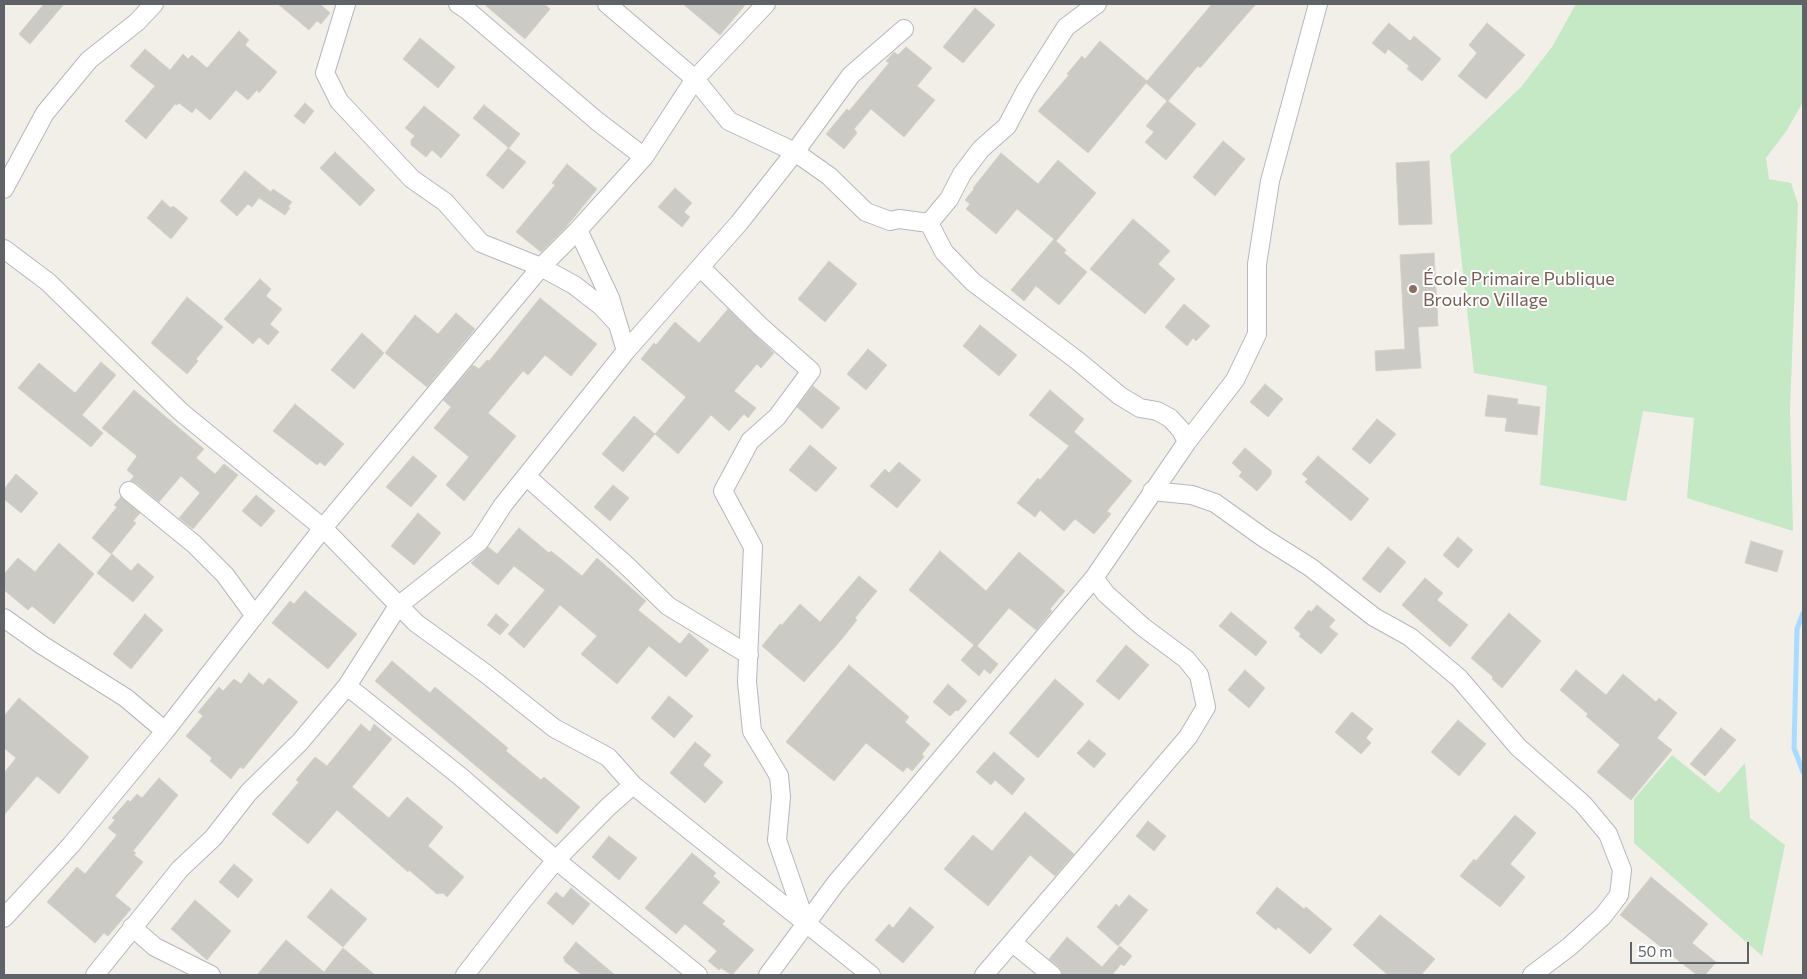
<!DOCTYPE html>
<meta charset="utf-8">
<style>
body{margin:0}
#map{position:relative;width:1807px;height:979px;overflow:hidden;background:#f1efe8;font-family:Commissioner,sans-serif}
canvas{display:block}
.frame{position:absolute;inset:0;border:5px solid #5f6368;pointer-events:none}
.scale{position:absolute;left:1630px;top:942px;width:119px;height:22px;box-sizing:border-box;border:2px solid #5f6368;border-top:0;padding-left:6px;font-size:15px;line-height:18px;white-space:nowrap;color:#5f6368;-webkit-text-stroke:4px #fff;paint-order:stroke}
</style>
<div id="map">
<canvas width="1807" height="979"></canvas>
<div class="frame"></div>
<div class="scale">50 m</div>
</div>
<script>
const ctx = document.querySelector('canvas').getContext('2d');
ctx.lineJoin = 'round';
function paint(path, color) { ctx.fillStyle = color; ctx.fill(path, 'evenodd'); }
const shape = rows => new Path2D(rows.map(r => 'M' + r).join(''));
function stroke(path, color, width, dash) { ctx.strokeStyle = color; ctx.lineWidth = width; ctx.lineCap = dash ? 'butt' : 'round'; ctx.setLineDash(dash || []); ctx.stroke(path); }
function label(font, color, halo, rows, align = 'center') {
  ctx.font = font + ' Commissioner,sans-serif'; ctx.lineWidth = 4; ctx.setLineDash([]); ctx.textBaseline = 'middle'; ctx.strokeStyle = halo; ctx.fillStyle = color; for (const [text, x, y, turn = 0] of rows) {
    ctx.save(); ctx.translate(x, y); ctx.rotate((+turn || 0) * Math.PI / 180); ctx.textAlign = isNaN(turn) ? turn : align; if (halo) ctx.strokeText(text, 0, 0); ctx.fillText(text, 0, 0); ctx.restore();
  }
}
paint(shape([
 [1576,4,1803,4,1803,102,1787,130,1766,158,1769,179,1791,183,1798,204,1790,409,1793,531,1687,498,1694,418,1643,411,1626,501,1540,485,1547,386,1474,373,1450,155,1521,87,1552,47],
 [1672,755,1719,793,1745,763,1750,818,1785,845,1762,956,1634,843,1634,799]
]), '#c5e8c5');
stroke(shape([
 [1803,613,1797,629,1794,748,1803,772]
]), '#aadaff', 5);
const building = shape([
 [44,4,64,4,30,44,19,34,44,4],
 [278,4,320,4,330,13,321,24,317,21,309,30,278,4],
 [484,4,544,4,550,9,525,39,484,4],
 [683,4,746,4,720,35,683,4],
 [1212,4,1256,4,1200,68,1198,66,1168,101,1196,124,1166,160,1145,142,1154,132,1146,126,1167,101,1146,83,1088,153,1038,111,1069,75,1067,74,1082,56,1085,59,1100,41,1147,81,1212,4],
 [975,8,995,25,963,63,943,47,975,8],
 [1389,23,1410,41,1414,36,1441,59,1422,81,1407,69,1409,66,1388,49,1385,54,1372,43,1389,23],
 [1487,23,1525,55,1486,99,1458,76,1477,53,1469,45,1487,23],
 [239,31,249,40,245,45,277,72,259,93,257,90,248,100,236,90,210,120,196,108,192,113,179,103,177,105,175,104,146,139,125,121,155,86,130,66,145,49,170,70,183,54,188,59,192,55,207,68,239,31],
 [420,38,455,67,438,88,403,59,420,38],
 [906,47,932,68,917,86,935,100,904,137,871,109,854,129,857,133,844,149,826,134,847,109,849,111,889,63,886,61,894,52,898,55,906,47],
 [305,103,314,111,304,124,294,116,305,103],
 [484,105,520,134,509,148,473,118,484,105],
 [424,106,460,135,441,158,432,150,426,157,411,145,411,140,415,136,405,128,424,106],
 [1223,141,1245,159,1215,196,1193,177,1223,141],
 [508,148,526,162,503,189,486,175,508,148],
 [335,152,375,190,360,206,320,168,335,152],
 [1001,153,1038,184,1058,160,1096,193,1056,241,1066,250,1064,253,1087,272,1059,305,1036,286,1024,301,1011,290,1054,239,1017,209,996,234,966,209,970,204,965,200,974,189,973,188,1001,153],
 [1429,161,1432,224,1399,225,1396,163,1429,161],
 [567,164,597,189,566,227,541,252,516,232,555,185,552,183,567,164],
 [245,171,271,192,273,189,292,202,288,207,290,208,285,215,259,198,252,207,248,204,237,216,220,201,245,171],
 [675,188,692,203,684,212,690,217,682,227,658,207,675,188],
 [162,200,171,208,173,206,188,218,171,239,147,218,162,200],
 [1133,219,1170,251,1158,264,1175,279,1145,314,1090,269,1133,219],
 [1434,253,1438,326,1418,327,1421,368,1376,371,1375,351,1405,349,1400,255,1434,253],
 [829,261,857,284,825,322,798,299,829,261],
 [260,279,271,289,266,296,282,309,270,324,279,332,268,345,259,337,253,344,224,319,260,279],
 [187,297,223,327,196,359,198,361,187,374,151,343,187,297],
 [540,298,597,344,571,376,545,355,528,375,523,371,488,413,516,436,464,501,446,485,469,457,434,428,451,407,443,400,473,365,479,369,487,360,489,361,540,298],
 [1184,304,1210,326,1196,341,1193,338,1187,346,1165,327,1184,304],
 [728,309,774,353,761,368,757,364,734,391,756,408,748,418,744,414,729,431,711,415,678,454,655,434,623,472,602,454,634,416,655,434,686,397,641,359,654,343,656,345,675,322,699,343,728,309],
 [456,313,475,329,427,387,385,353,415,315,438,334,456,313],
 [980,325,1017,355,999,376,963,346,980,325],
 [362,333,384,353,354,389,331,370,362,333],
 [868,349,887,365,866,390,847,374,868,349],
 [101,362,116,375,82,415,103,433,91,447,18,388,39,363,75,393,101,362],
 [1265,384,1283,399,1268,417,1250,402,1265,384],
 [813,386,840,408,822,429,797,407,813,386],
 [134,390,204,449,196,458,215,474,224,464,238,475,193,529,179,518,200,493,181,476,159,502,136,483,130,481,134,476,127,470,137,456,102,428,134,390],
 [1050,390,1084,419,1074,432,1132,481,1107,511,1111,514,1094,534,1075,519,1064,531,1040,510,1035,517,1017,503,1038,478,1040,480,1069,446,1029,415,1050,390],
 [1488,395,1518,399,1517,404,1540,407,1537,435,1505,431,1507,418,1485,416,1488,395],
 [295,404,344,444,325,466,320,462,317,465,273,431,295,404],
 [1377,419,1396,434,1370,464,1352,449,1377,419],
 [810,445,837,468,816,492,789,470,810,445],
 [1245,448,1271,470,1271,475,1257,491,1239,476,1242,472,1232,463,1245,448],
 [413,456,437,476,411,507,386,487,413,456],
 [1318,456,1369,499,1351,521,1305,482,1308,479,1302,474,1318,456],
 [899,462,921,480,897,508,870,486,885,469,889,473,899,462],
 [16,474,38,493,21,513,4,499,4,489,16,474],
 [613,485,629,498,610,521,594,507,613,485],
 [256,495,275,511,261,527,242,511,256,495],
 [121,497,140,513,133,521,136,523,111,554,92,538,117,507,114,505,121,497],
 [418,513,441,533,414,565,391,546,418,513],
 [519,528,549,553,551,551,582,576,597,558,646,601,638,610,680,644,689,633,709,650,686,677,649,646,617,684,581,654,597,636,560,605,524,648,508,634,545,590,514,566,498,585,471,563,488,547,497,554,519,528],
 [1458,537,1473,550,1458,568,1443,555,1458,537],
 [1751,541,1783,551,1777,572,1745,563,1751,541],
 [59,543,94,574,54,624,32,606,28,610,4,590,4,574,18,558,35,572,59,543],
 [1388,547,1406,562,1380,593,1362,579,1388,547],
 [940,551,986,591,1019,552,1065,591,1050,609,1052,611,1036,630,1009,608,977,646,998,664,990,674,984,669,979,676,961,660,974,645,909,590,940,551],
 [112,554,131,571,138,563,154,577,133,602,97,573,112,554],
 [859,576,877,591,855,618,857,620,841,640,804,682,762,646,780,624,782,625,800,604,820,622,859,576],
 [1425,578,1443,593,1437,600,1468,625,1450,647,1402,605,1425,578],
 [305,591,357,634,328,669,272,623,290,601,294,604,305,591],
 [1317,605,1335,620,1329,627,1338,634,1321,654,1299,636,1301,634,1294,628,1309,610,1311,612,1317,605],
 [1231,612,1267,642,1256,656,1219,626,1231,612],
 [1509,613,1541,641,1502,688,1492,679,1493,677,1471,658,1509,613],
 [145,614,163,630,131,669,113,654,145,614],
 [496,614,509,625,500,635,487,625,496,614],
 [1126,645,1149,665,1119,700,1096,681,1126,645],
 [392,661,430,693,435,687,508,748,506,751,541,780,544,777,580,807,557,834,375,681,392,661],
 [849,665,909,717,905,722,930,744,922,754,924,757,912,771,907,767,903,772,866,743,834,781,786,742,849,665],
 [1245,670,1265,688,1249,708,1228,690,1245,670],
 [1576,670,1606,695,1623,674,1656,702,1659,698,1677,713,1657,738,1672,750,1631,800,1597,772,1620,745,1586,716,1588,714,1560,690,1576,670],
 [249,673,263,685,269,678,298,702,243,769,240,767,231,779,210,761,212,758,186,736,203,716,198,712,219,687,223,691,234,679,241,684,249,673],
 [1055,679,1084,704,1038,758,1009,733,1055,679],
 [948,684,967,701,958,711,956,710,950,716,933,702,948,684],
 [669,696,693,716,674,738,651,718,669,696],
 [19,698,89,757,59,794,37,776,4,815,4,773,16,758,4,748,4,716,19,698],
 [1352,712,1373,729,1366,738,1371,743,1361,754,1335,732,1352,712],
 [1458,720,1486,744,1459,776,1431,752,1458,720],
 [361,724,370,732,374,724,392,739,352,787,389,818,407,797,443,827,428,846,464,877,447,897,443,893,437,894,409,870,408,872,337,810,308,844,272,814,299,782,296,780,315,757,327,766,361,724],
 [1721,728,1736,740,1705,776,1690,764,1721,728],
 [1089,740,1106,754,1094,768,1077,753,1089,740],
 [695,742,711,755,703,765,723,782,705,803,670,773,695,742],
 [994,752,1025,779,1012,795,995,780,991,785,976,772,994,752],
 [159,778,178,795,133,851,136,853,134,855,143,862,115,896,131,909,108,936,104,933,95,943,47,902,77,867,85,874,117,835,108,828,115,820,112,818,128,800,130,802,137,794,142,798,159,778],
 [1025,812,1074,854,1055,876,1030,855,988,906,944,869,973,835,992,851,1025,812],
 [1515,815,1536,833,1510,864,1525,877,1500,907,1460,876,1474,859,1476,861,1515,815],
 [1148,821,1166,836,1154,851,1136,836,1148,821],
 [609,836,637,858,619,880,592,857,609,836],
 [692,853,716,873,713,876,720,882,702,903,725,921,722,924,754,950,732,975,721,968,719,970,708,961,717,951,685,924,676,934,645,908,692,853],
 [234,864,253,880,238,898,219,882,234,864],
 [1651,877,1708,924,1692,943,1716,962,1705,975,1697,975,1620,915,1651,877],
 [1277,887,1304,909,1306,907,1332,929,1310,954,1278,927,1276,930,1256,913,1277,887],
 [571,888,590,904,573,925,547,903,556,892,563,898,571,888],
 [331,889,367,919,343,947,307,917,331,889],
 [1129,895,1148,910,1118,946,1097,927,1116,904,1119,907,1129,895],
 [195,900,231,931,207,960,171,929,195,900],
 [910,907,934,927,903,963,875,940,889,924,893,928,910,907],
 [1380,915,1435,959,1421,975,1388,975,1353,945,1380,915],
 [1067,937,1102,967,1120,946,1132,956,1124,966,1121,964,1112,975,1062,975,1059,967,1049,959,1067,937],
 [286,940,324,972,343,948,375,975,257,975,286,940],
 [576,942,615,975,582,975,564,961,565,960,563,958,576,942]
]);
paint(building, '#cccac5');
stroke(building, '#d6d1c6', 1);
const minor = shape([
 [346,4,325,73,339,101,412,179,445,202,481,243,541,267,574,285,600,305,617,323],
 [458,4,467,10,597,121,644,157],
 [607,4,695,79,729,121,795,152,829,176,866,212,890,221,899,219,929,223,944,252,973,282,1078,361,1120,396,1140,408,1157,411,1170,418,1181,430,1187,442],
 [4,189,45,113,89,60,137,22,154,4],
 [929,223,949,199,962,174,981,149,1007,126,1026,90,1066,27,1097,4],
 [578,230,610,298,626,351],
 [4,249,48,282,181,412,323,528,416,623,485,673,554,728,608,757,633,785,871,975],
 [700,267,760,326,811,371,777,417,750,441,723,491,753,547,747,682,752,731,779,776,781,797,777,840,806,924],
 [526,476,626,565,668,606,749,655],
 [129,491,194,544,225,575,255,616],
 [1152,491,1192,495,1215,503,1264,538,1310,567,1374,617,1410,637,1459,678,1518,747,1583,804,1608,834,1622,870,1619,895,1603,916,1569,947,1532,975],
 [4,618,42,645,126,698,165,731],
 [347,686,461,777,556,860,698,975],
 [4,918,71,845,165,731,323,528,541,267,578,230,644,157,695,79,766,4],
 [132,927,155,947,211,975],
 [1013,943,1052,975],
 [95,975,180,869,213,838,249,792,300,742,347,686,398,606,479,542,503,505,626,351,739,223,795,152,851,75,904,29],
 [465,975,520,904,556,860,608,807,633,785],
 [768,975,836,883,1094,578,1187,442,1235,380,1257,334,1257,264,1270,181,1318,4],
 [984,975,1188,737,1206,707,1199,675,1186,659,1143,627,1106,594,1094,578]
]);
stroke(minor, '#b5b8bc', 20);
stroke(minor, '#fff', 18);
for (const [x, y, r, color] of [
 [1413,289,5,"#8d6e63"]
]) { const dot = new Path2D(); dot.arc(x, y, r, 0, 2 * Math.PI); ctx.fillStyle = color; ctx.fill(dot); stroke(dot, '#fff', 2); }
label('18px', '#785e54', '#fff', [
 ["École Primaire Publique",1423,279],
 ["Broukro Village",1423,300]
], 'left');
</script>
